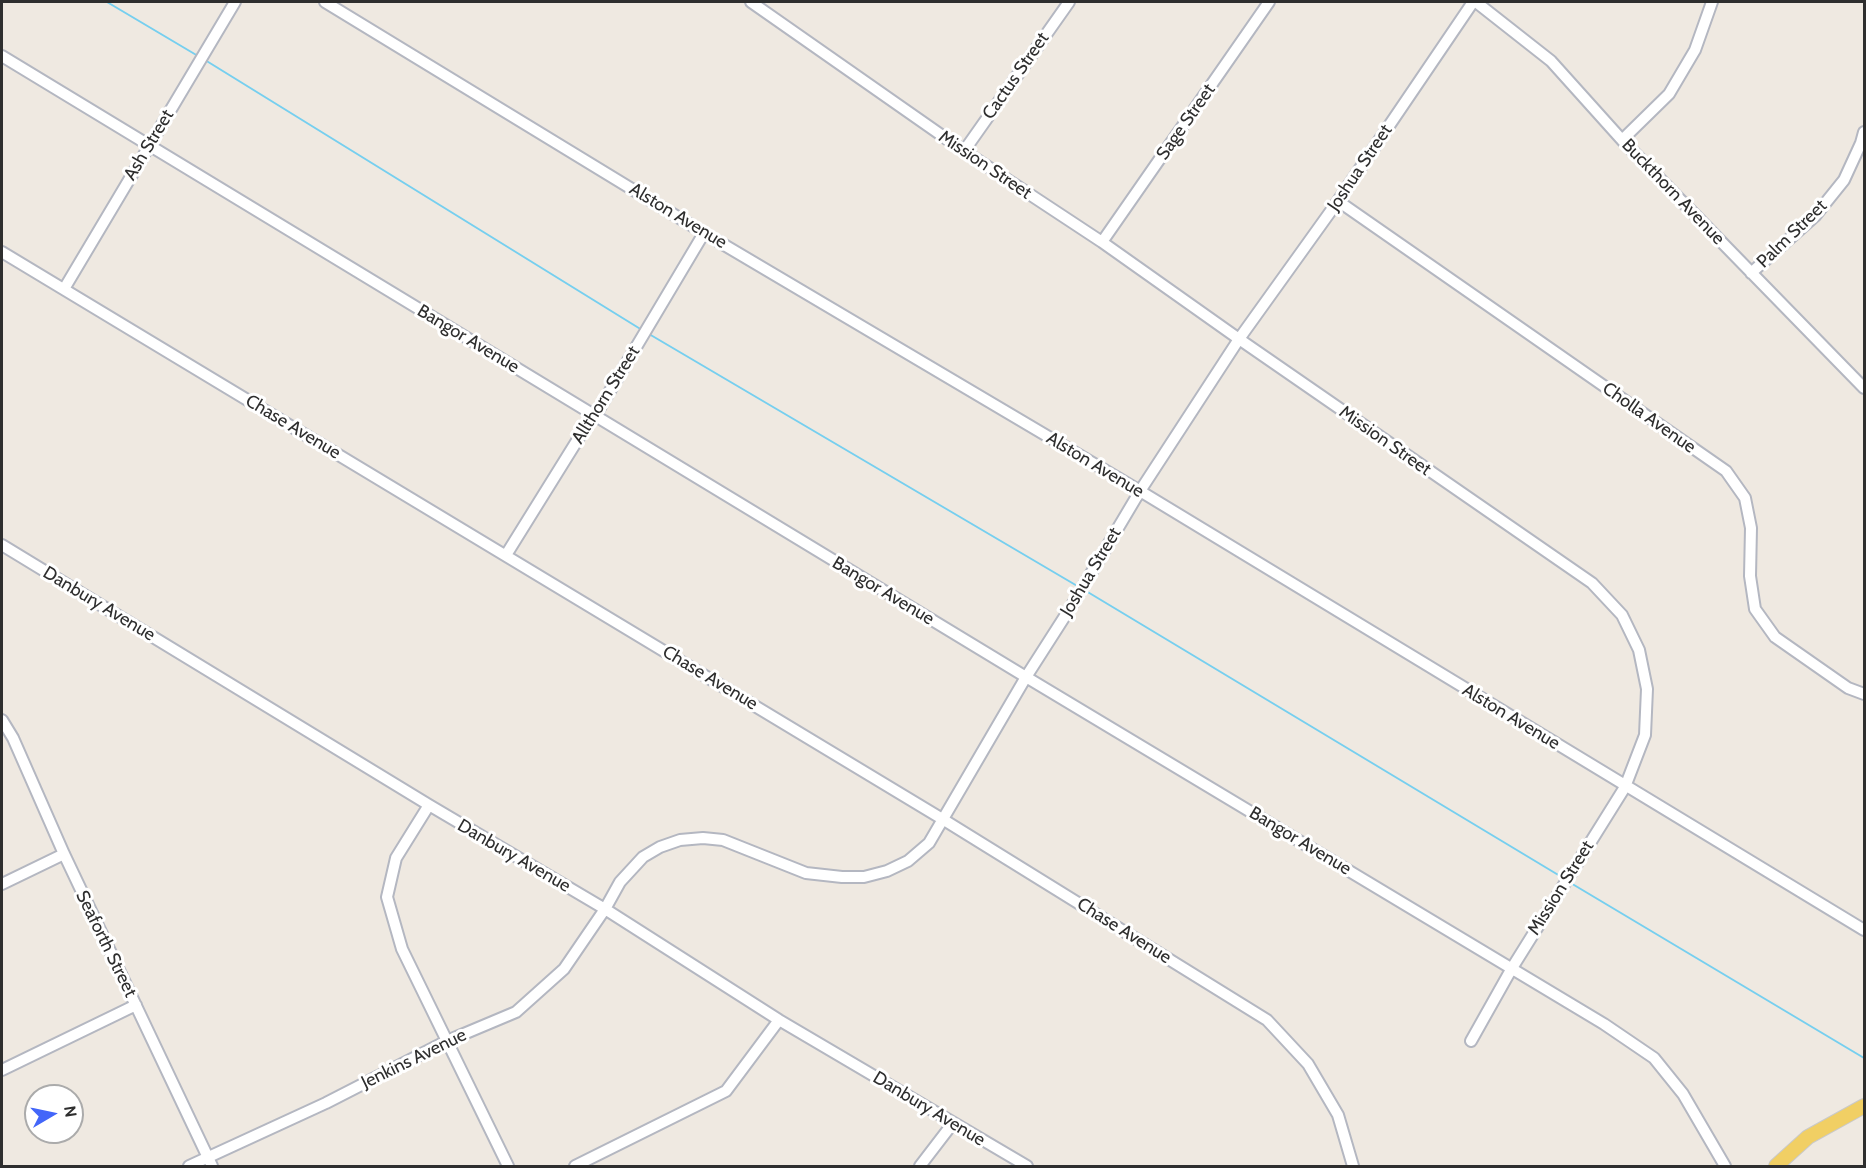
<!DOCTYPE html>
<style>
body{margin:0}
#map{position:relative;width:1866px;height:1168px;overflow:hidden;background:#efe9e1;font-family:Cabin,sans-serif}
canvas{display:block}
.frame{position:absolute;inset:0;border:3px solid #2e2e2e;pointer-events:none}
.north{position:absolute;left:24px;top:1084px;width:60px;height:60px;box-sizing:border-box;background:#fff;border:2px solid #ababab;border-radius:50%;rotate:81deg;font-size:16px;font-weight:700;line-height:24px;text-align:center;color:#2e2e2e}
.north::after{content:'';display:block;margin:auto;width:21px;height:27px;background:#4366f9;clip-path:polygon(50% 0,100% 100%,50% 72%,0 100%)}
</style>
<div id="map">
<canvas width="1866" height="1168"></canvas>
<div class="frame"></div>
<div class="north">N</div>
</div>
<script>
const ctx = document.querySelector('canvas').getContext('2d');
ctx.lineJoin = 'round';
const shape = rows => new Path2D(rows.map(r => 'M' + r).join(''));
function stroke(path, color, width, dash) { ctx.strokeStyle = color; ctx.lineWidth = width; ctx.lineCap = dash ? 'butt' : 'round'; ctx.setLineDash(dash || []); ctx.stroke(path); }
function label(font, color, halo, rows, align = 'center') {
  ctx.font = font + ' Cabin,sans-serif'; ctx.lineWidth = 6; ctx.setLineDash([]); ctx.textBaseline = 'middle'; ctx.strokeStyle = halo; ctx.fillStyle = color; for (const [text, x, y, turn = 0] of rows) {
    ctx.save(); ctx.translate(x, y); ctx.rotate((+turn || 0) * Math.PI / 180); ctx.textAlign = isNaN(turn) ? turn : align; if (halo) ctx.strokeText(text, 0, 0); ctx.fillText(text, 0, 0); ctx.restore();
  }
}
stroke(shape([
 [107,2,198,56],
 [205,60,642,330],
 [649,334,1079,587],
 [1086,591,1565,879],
 [1569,882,1864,1058]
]), '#76cfef', 2);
const minor = shape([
 [325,2,704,233,1140,491,1864,930],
 [751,2,964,151,1102,242,1239,339,1592,583,1622,615,1639,650,1647,689,1645,735,1625,787,1512,968,1471,1041],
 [1476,2,1551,61,1622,140,1864,388],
 [2,56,1026,677,1604,1024,1654,1058,1683,1094,1725,1166],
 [1622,140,1669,94,1695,50,1712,2],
 [964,151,1069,2],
 [1338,201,1726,471,1745,498,1751,528,1750,576,1755,609,1775,637,1848,688,1864,694],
 [1102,242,1269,2],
 [2,252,944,820,1267,1020,1308,1064,1338,1115,1353,1166],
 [1751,273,1815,216,1844,180,1861,143,1864,132],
 [64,289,235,2],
 [2,545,429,805,605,909,779,1020,1027,1166],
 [506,555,593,415,598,411,704,233],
 [2,720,13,738,64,854,212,1166],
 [429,805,396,858,387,897,402,949,508,1166],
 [2,884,64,854],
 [2,1070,136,1005],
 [189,1166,326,1103,447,1041,516,1012,564,969,605,909,620,882,643,857,660,847,680,840,703,838,723,840,806,873,842,877,864,877,887,871,908,861,929,843,1026,677,1074,602,1140,491,1239,339,1338,201,1473,2],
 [575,1166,726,1091,779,1020],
 [920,1166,953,1123]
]);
const major = shape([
 [1776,1166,1808,1137,1864,1106]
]);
stroke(minor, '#b4b7c1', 14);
stroke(major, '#c9c9c9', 16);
stroke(minor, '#fff', 10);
stroke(major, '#f1cf64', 14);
label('18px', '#2e2e2e', '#fff', [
 ["Cactus Street",1016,76,-55],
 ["Sage Street",1186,122,-55],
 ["Ash Street",149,145,-59],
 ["Mission Street",985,165,34],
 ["Joshua Street",1360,168,-56],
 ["Buckthorn Avenue",1673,192,46],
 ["Alston Avenue",678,216,31],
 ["Palm Street",1792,234,-44],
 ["Bangor Avenue",468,339,31],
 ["Allthorn Street",606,395,-58],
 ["Cholla Avenue",1649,418,35],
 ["Chase Avenue",293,427,31],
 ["Mission Street",1385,441,35],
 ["Alston Avenue",1095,465,31],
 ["Joshua Street",1091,572,-59],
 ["Bangor Avenue",883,591,31],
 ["Danbury Avenue",99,604,31],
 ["Chase Avenue",710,678,31],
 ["Alston Avenue",1511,717,31],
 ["Bangor Avenue",1300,841,31],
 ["Danbury Avenue",514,856,30],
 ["Mission Street",1561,888,-58],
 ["Chase Avenue",1124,931,32],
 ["Seaforth Street",106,944,64],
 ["Jenkins Avenue",414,1059,-26],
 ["Danbury Avenue",929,1109,31]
]);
</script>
